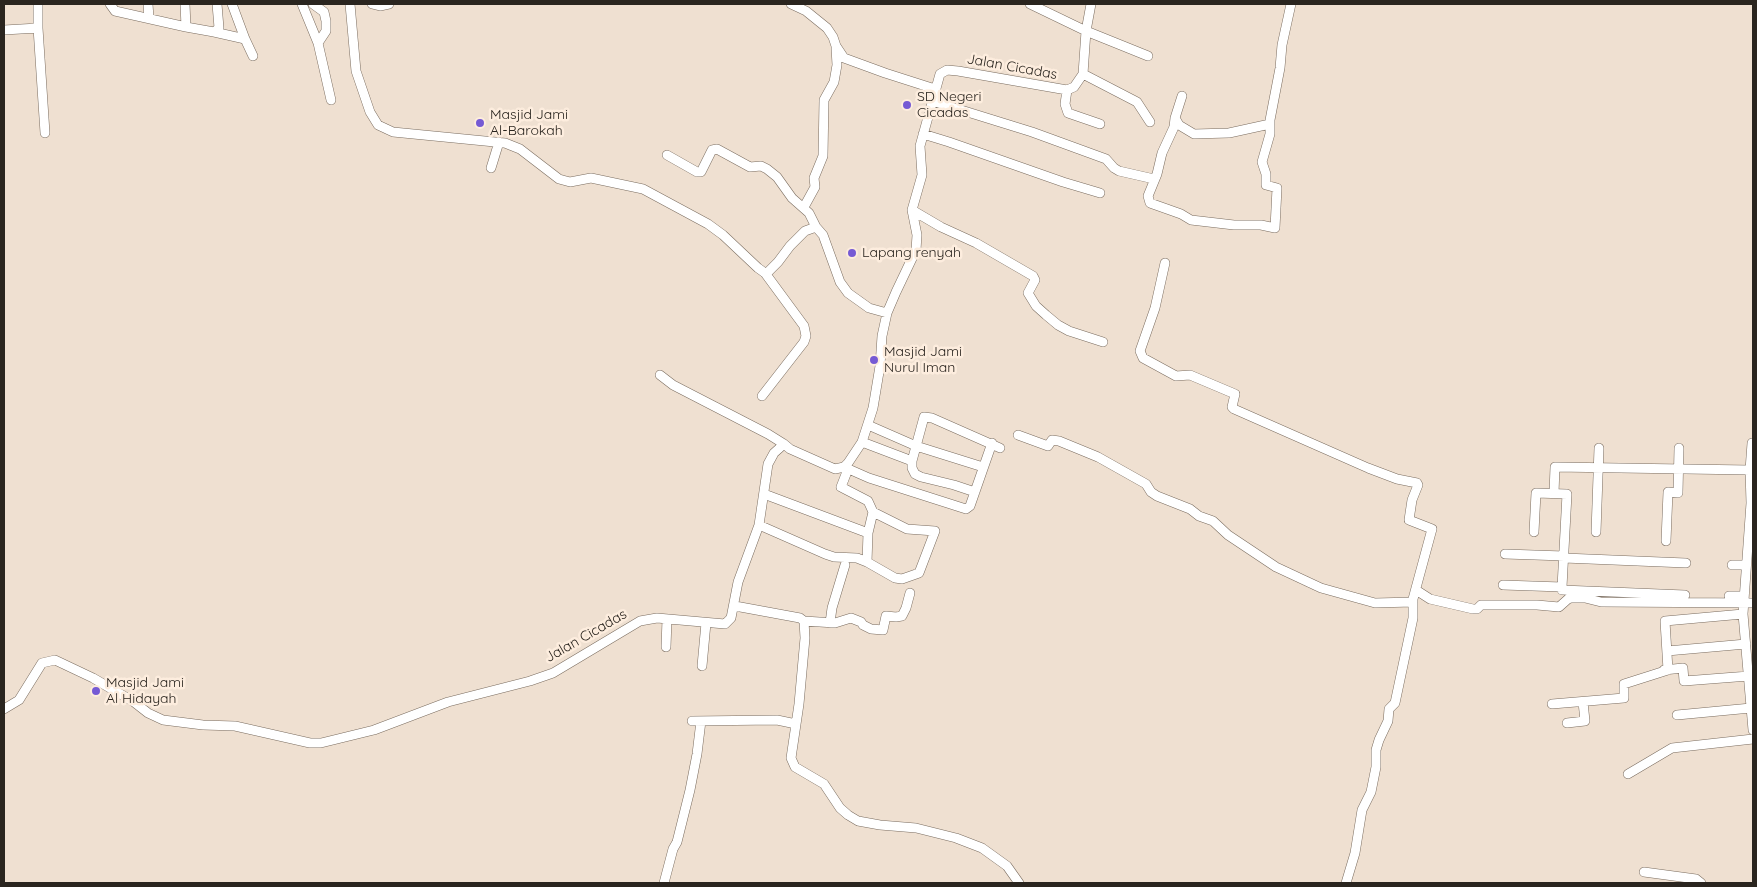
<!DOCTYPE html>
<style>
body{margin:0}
#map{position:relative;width:1757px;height:887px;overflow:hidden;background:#efe0d1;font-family:Quicksand,sans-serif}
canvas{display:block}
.frame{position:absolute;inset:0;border:5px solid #2a251f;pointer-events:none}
</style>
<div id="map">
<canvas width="1757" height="887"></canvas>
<div class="frame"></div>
</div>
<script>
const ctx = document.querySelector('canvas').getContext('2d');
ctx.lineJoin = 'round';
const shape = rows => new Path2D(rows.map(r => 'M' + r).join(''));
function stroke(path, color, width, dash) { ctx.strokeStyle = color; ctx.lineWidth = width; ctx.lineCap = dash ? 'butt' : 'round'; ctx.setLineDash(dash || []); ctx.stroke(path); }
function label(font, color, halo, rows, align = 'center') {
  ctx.font = font + ' Quicksand,sans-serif'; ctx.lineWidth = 5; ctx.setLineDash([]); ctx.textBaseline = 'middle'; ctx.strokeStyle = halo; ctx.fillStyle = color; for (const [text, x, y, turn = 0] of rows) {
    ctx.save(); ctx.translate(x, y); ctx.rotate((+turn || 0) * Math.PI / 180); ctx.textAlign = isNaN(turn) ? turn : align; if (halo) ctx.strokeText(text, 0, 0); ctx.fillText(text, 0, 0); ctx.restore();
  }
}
const street = shape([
 [110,4,115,11,186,27,185,4],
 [148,4,149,18],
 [217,4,219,28,214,32,245,39],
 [232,4,245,39,253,56],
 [302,4,318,43,331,100],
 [313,4,324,12,326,21,326,31,318,43],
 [350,4,356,71,370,112,378,125,393,132,505,143,520,149,559,179,570,182,591,178,643,189,708,224,723,235,758,268,765,273,769,271,778,262,790,246,805,231,816,227,823,235,840,282,848,293,869,308,887,313],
 [372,4,380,6,389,4],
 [791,4,806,11,827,28,833,37,836,46,844,58,885,73,935,89],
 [1030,4,1086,31,1148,56],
 [186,27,214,32],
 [38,28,45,133],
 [4,30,38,28,38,4],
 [1083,74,1137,102,1150,122],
 [1067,90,1065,104,1068,113,1100,124],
 [1182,96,1175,118,1174,127,1162,153,1157,174,1148,196,1150,203,1181,214,1191,220,1234,225,1261,225,1275,228,1277,188,1266,185,1266,174,1262,162,1270,134,1270,120,1280,68,1282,45,1291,4],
 [932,101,1032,132,1106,159,1114,168,1119,171,1154,179],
 [1175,118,1179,125,1194,134,1229,133,1270,124],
 [923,134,949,142,1063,182,1100,193],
 [667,155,697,172,701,172,712,150,717,149,750,167,761,166,767,169,777,177,792,198,809,213,816,227],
 [491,168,499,142],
 [804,207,815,187,814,178,823,156,824,100,834,82,837,65,836,48],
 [912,210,941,227,976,243,1033,276,1035,280,1028,293,1036,306,1046,315,1058,325,1069,331,1103,342],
 [1165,263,1155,308,1140,351,1143,358,1176,376,1190,375,1235,394,1232,407,1234,409,1368,468,1397,479,1417,483,1418,485,1412,500,1409,520,1432,529,1413,599,1413,618,1395,703,1389,709,1388,721,1379,740,1376,750,1376,767,1371,792,1362,810,1355,853,1346,883],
 [660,375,673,385,768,434,784,444],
 [762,396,804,342,806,336,804,326,765,273],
 [868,425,916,446,983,467],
 [1018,435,1048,446,1052,440,1059,441,1098,457,1146,484,1151,492,1157,496,1190,509,1199,516,1213,521,1228,535,1276,567,1321,588,1375,603,1413,602],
 [862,442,912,461],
 [844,467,869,478,966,509,970,506,992,443],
 [1750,470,1752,443],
 [975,492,954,485,921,477,915,474,912,468,912,461,924,417,932,418,1000,448],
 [1554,493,1555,467,1750,470,1751,503,1743,614],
 [764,494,868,533],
 [759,525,825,554,834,557,857,558,867,562,895,578,902,579,919,573,935,531,907,529,873,512,868,501,841,487,848,469],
 [1596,532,1599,448],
 [1666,541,1668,492,1678,493,1679,448],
 [1505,554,1564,556],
 [1564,558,1686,563],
 [867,562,868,533,873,512],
 [1732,565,1746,565],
 [1503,585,1562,587,1567,494,1536,493,1534,532],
 [1562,587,1562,590,1685,595],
 [1416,590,1430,599,1473,609,1477,609,1481,605,1537,605,1559,607,1568,599,1571,598,1585,598,1601,602,1753,603],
 [1729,596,1744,596],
 [735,606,800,618,804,621,805,638,799,704,791,758,795,767,824,784,840,808,848,815,858,821,880,825,916,828,956,838,982,848,1007,866,1019,883],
 [804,621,835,623,851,618,861,622,863,625,871,629,883,630,886,616,896,617,902,616,906,608,910,593],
 [830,623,832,608,845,565],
 [666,647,667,619],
 [1667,651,1746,644],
 [702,666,706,623],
 [1664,670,1683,668,1684,681,1749,676],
 [1552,704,1624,698,1624,684,1668,670,1665,621,1743,614,1753,730],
 [4,709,19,700,42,663,55,660,93,678,134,702,148,713,163,720,203,725,235,726,310,743,321,743,374,730,448,702,530,681,553,673,640,621,657,618,725,624,731,618,738,582,759,525,768,464,774,453,784,444,790,449,835,469,844,467,848,463,862,442,873,408,880,366,882,336,887,313,896,292,916,250,917,235,912,210,922,175,920,146,940,74,947,70,958,71,1067,90,1074,87,1083,74,1086,31,1091,4],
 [1677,715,1751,708],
 [692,721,777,720,796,724],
 [1567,723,1585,721,1583,702],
 [1628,774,1672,748,1753,739],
 [1644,872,1696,879,1701,883],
 [664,883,673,849,677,842,690,790,697,754,701,721]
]);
stroke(street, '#7a6c5f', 10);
stroke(street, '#fff', 9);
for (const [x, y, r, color] of [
 [907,105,5,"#755ad4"],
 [480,123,5,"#755ad4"],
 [852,253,5,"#755ad4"],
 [874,360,5,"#755ad4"],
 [96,691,5,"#755ad4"]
]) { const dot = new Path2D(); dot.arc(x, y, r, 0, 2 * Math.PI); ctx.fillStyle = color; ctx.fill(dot); stroke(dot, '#fdedde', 2); }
label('14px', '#2a251f', '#fdedde', [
 ["Jalan Cicadas",1012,67,10],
 ["Jalan Cicadas",586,636,-30]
]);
label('14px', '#2a251f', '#fdedde', [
 ["SD Negeri",917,97],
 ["Cicadas",917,113],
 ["Masjid Jami",490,115],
 ["Al-Barokah",490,131],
 ["Lapang renyah",862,253],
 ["Masjid Jami",884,352],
 ["Nurul Iman",884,368],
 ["Masjid Jami",106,683],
 ["Al Hidayah",106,699]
], 'left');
</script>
